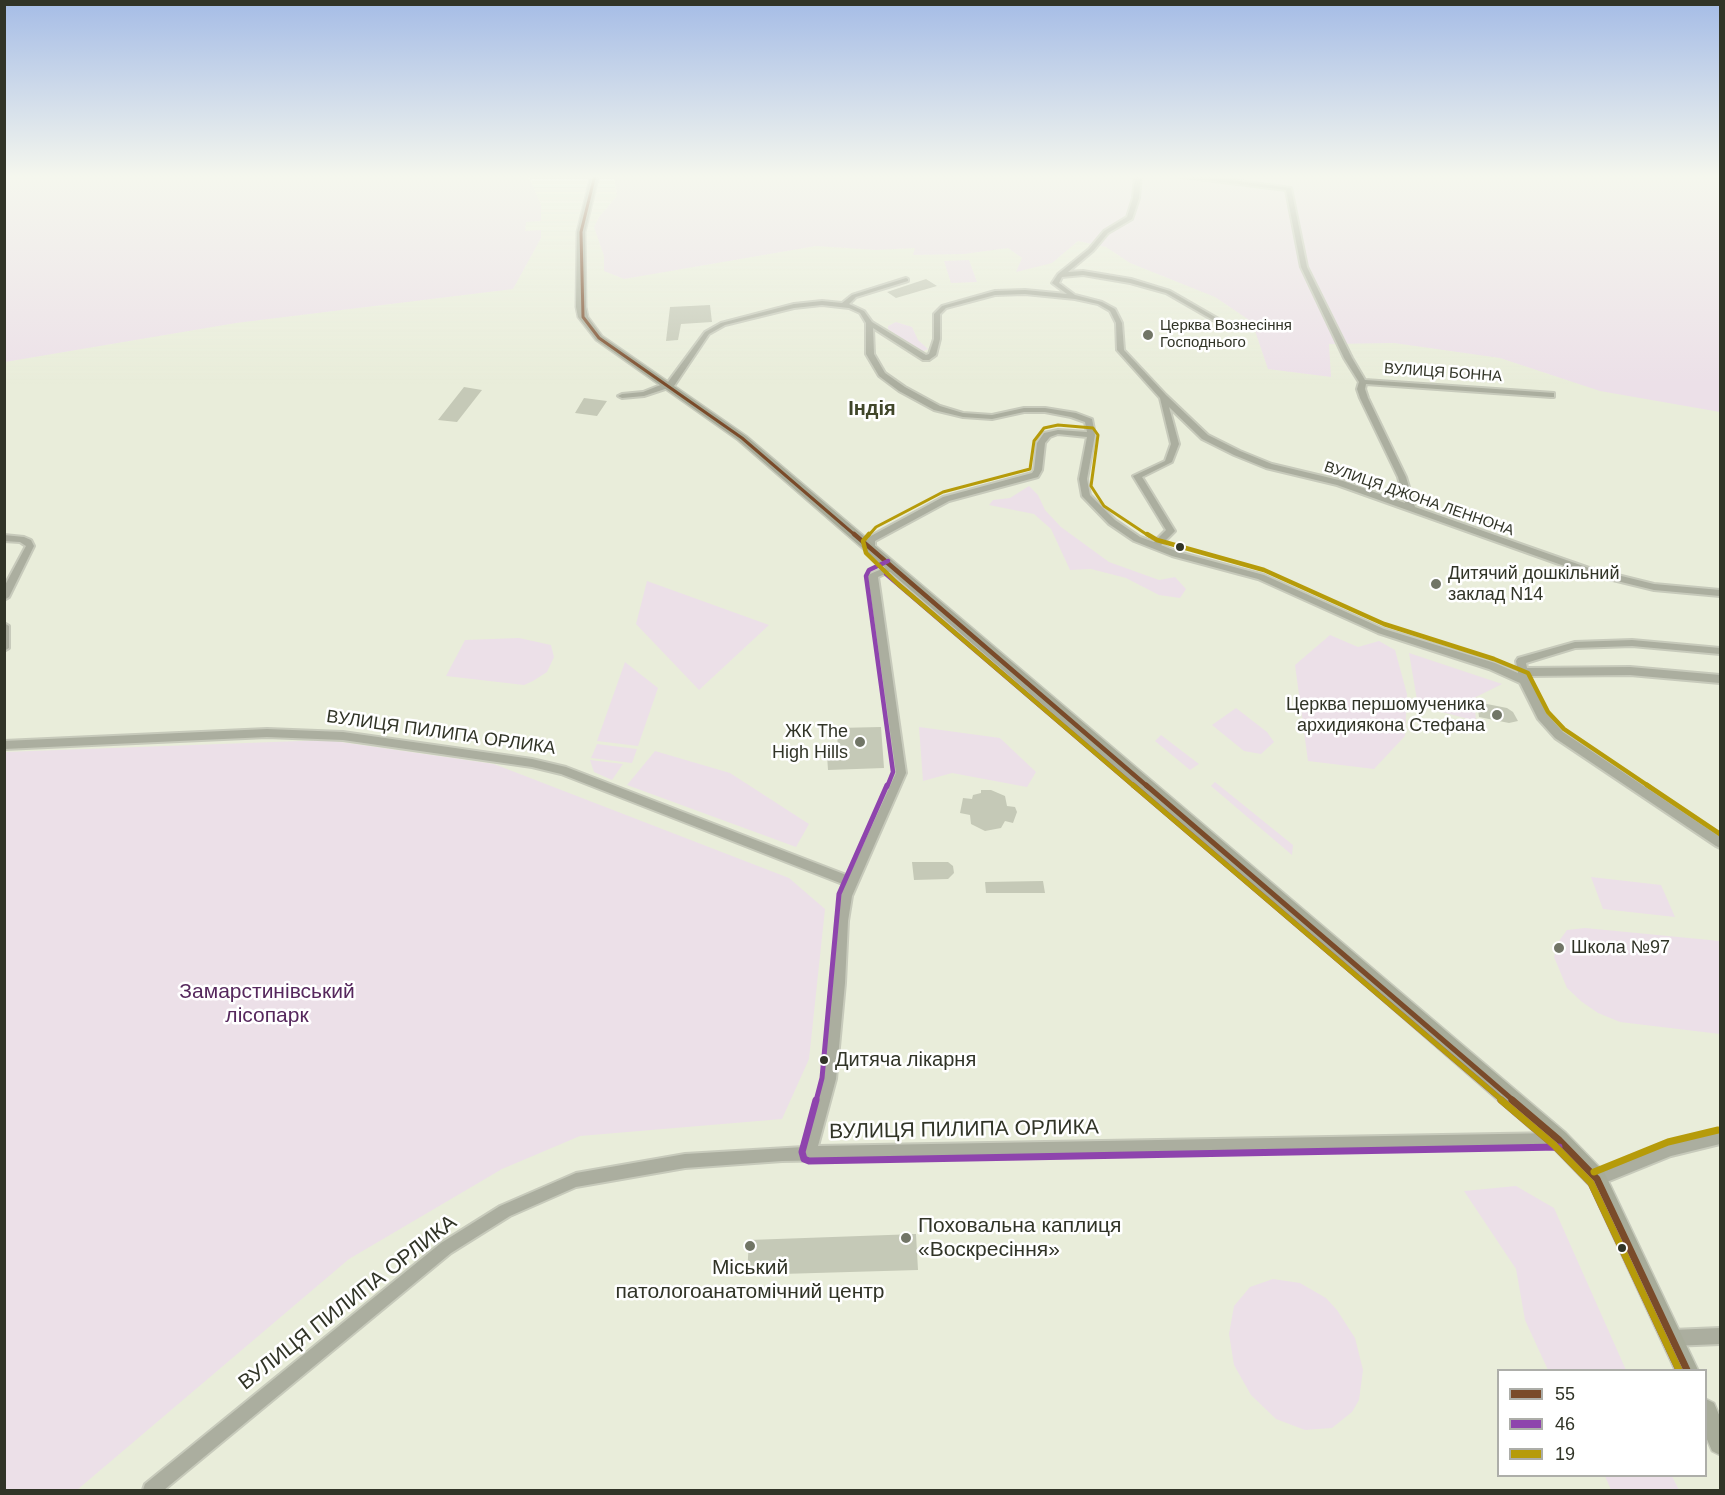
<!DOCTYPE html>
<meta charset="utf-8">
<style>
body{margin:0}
#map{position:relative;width:1725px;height:1495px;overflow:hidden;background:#e9edda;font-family:Arial,sans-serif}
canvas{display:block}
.frame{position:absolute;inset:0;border:6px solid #313427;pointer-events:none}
.legend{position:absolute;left:1497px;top:1369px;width:210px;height:108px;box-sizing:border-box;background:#fff;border:2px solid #adaea9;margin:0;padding:8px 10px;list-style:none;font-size:18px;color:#313427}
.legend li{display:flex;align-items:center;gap:12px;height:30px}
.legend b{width:30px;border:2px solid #adaea9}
</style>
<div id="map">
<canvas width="1725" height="1495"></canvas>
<div class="frame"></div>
<ul class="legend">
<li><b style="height:8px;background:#7a4b2a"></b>55</li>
<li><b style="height:8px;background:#8e44ad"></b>46</li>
<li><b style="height:8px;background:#b69b0a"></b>19</li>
</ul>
</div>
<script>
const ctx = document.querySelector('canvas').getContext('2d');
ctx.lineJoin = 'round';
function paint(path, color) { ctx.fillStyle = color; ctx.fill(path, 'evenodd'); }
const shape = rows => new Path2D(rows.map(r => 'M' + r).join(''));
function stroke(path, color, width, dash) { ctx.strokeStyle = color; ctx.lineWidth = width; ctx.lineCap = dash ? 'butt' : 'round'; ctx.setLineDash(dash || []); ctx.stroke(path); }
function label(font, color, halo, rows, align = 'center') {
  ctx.font = font + ' Arial,sans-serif'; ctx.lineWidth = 5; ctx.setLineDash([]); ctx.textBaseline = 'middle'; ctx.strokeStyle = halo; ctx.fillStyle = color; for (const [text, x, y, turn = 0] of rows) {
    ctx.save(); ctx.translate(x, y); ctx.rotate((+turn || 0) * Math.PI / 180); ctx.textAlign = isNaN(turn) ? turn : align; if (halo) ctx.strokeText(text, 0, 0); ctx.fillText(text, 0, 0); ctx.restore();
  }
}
paint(shape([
 [5,175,522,175,530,179,541,205,541,221,526,222,525,231,541,230,541,238,513,289,236,323,5,362],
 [614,175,1720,175,1720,412,1600,391,1500,358,1394,343,1329,344,1331,377,1268,369,1252,322,1215,297,1130,263,1106,247,1078,241,1052,263,1016,272,1022,258,1008,248,964,254,913,255,915,248,876,250,816,246,624,279,604,271,604,256,594,227,599,217,617,196],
 [969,260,977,282,951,283,944,261],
 [896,322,912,327,918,340,928,349,921,352,888,329,888,326],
 [1029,486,1038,495,1045,510,1061,527,1109,562,1159,580,1175,577,1186,589,1180,598,1159,595,1126,578,1091,569,1070,570,1051,529,1034,514,989,505,993,500,1010,498],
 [647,581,769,625,699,690,636,624],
 [1330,635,1358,647,1379,641,1395,650,1407,694,1405,736,1374,769,1308,761,1295,665],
 [519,638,551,645,554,657,547,672,533,681,524,685,446,676,465,640],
 [1409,653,1502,684,1474,698,1476,721,1442,712,1442,707,1417,700],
 [625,662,658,688,638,746,597,741],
 [1236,708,1267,732,1274,742,1261,754,1244,751,1212,725],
 [919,727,1000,738,1036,772,1027,787,952,773,923,781],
 [1161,735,1199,764,1190,770,1155,741],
 [327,740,494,764,789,878,825,909,809,1059,782,1119,580,1136,502,1169,349,1259,77,1490,5,1490,5,752],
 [597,744,637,749,632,763,591,758],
 [655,751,730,773,809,824,796,847,627,785],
 [590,760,623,764,612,780,594,772],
 [1215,782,1293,845,1292,855,1211,786],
 [1591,877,1661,885,1675,917,1603,909],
 [1585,928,1720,941,1720,1034,1620,1022,1598,1013,1582,1002,1567,988,1554,957,1559,941,1567,930],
 [1516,1186,1554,1208,1626,1370,1548,1370,1525,1320,1516,1269,1464,1191],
 [1273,1279,1300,1283,1326,1298,1337,1310,1355,1338,1363,1370,1359,1400,1352,1412,1332,1428,1305,1430,1276,1419,1251,1395,1234,1365,1229,1334,1234,1306,1250,1287],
 [1605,1476,1672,1476,1679,1490,1611,1490]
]), '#ece0e8');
paint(shape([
 [926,279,937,286,896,298,887,292],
 [710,305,712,322,681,324,678,340,666,341,670,307],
 [464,387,482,390,457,422,438,420],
 [584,398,607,401,597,416,575,413],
 [1477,702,1507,708,1513,712,1518,721,1509,723,1479,717],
 [881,727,884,768,828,770,827,755,838,755,837,728],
 [981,790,991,790,1005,796,1007,806,1015,807,1017,812,1013,823,1005,821,1001,828,985,831,971,824,970,815,960,813,963,798,972,799,973,795,981,793],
 [912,862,948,862,953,866,954,873,948,879,914,880],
 [1043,881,1045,893,986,893,985,882],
 [916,1234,918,1270,747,1275,749,1240]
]), '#c5c9b7');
const street = shape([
 [1135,175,1141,175,1139,198,1132,219,1108,233,1093,251,1068,272,1083,271,1131,279,1170,291,1229,325,1229,327,1225,327,1166,293,1130,283,1083,275,1062,277,1059,283,1075,295,1102,302,1115,309,1122,323,1124,350,1166,395,1208,435,1240,451,1272,464,1343,481,1405,503,1398,477,1360,398,1357,389,1359,382,1344,358,1301,267,1286,190,1182,177,1179,175,1194,175,1291,188,1307,267,1352,358,1365,380,1554,393,1554,397,1551,397,1366,384,1365,389,1368,398,1406,477,1415,507,1589,568,1654,584,1720,590,1720,596,1654,590,1584,573,1337,485,1266,468,1234,455,1202,439,1169,407,1179,444,1172,462,1142,477,1175,531,1161,545,1178,552,1264,575,1384,629,1495,663,1518,673,1516,661,1518,658,1575,642,1632,640,1720,648,1720,654,1632,646,1575,648,1526,663,1527,668,1630,667,1720,675,1720,683,1630,675,1528,676,1546,713,1563,732,1720,837,1720,848,1716,846,1555,738,1538,719,1520,683,1489,669,1378,633,1258,579,1172,556,1134,541,1109,524,1082,496,1079,479,1087,437,1058,434,1050,437,1045,443,1042,470,1038,477,949,501,875,541,875,550,869,550,866,543,869,537,943,497,1032,473,1034,470,1037,443,1044,433,1058,430,1087,432,1085,422,1071,417,1045,412,1024,412,992,419,963,417,934,410,899,391,879,376,866,354,866,323,860,313,849,308,822,305,794,308,725,325,709,334,674,386,644,396,622,398,618,396,622,394,643,392,668,382,705,332,721,323,794,304,822,301,842,303,852,295,906,278,908,279,908,281,856,297,849,304,864,311,872,322,926,355,929,354,934,339,934,314,942,306,995,291,1025,290,1067,294,1052,283,1058,274,1089,249,1104,231,1127,217,1133,198,1135,175],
 [1025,294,1075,299,1098,304,1110,311,1116,323,1117,350,1160,398,1171,444,1165,461,1133,476,1166,530,1154,542,1140,537,1115,520,1090,495,1087,479,1095,435,1092,419,1076,413,1045,408,1024,408,992,415,963,413,940,406,905,387,885,373,874,354,873,328,923,360,929,360,936,355,940,339,940,314,946,308,995,295,1025,294],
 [4,535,24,537,31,540,34,546,9,597,4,600,4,587,26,546,20,542,4,541,4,535],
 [891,565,894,566,894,570,878,577,906,773,852,896,848,921,845,983,836,1079,818,1146,1556,1133,1561,1135,1563,1140,1561,1145,1556,1147,782,1161,685,1168,576,1187,510,1216,451,1253,164,1490,143,1490,145,1484,441,1243,500,1206,576,1173,685,1154,804,1147,822,1079,833,983,836,921,840,896,845,885,561,774,532,767,343,740,267,737,4,749,4,741,267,729,343,732,532,759,566,767,849,876,896,773,868,576,870,574,891,565],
 [4,623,9,626,9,648,4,651,4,623],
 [1720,1130,1720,1144,1671,1156,1597,1186,1592,1184,1590,1179,1592,1174,1671,1142,1720,1130],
 [1720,1328,1720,1344,1672,1346,1666,1344,1664,1338,1666,1332,1672,1330,1720,1328]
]);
const secondary = shape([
 [591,175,599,175,585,232,586,307,588,317,602,336,746,436,1566,1133,1604,1172,1698,1370,1675,1370,1590,1186,1552,1147,738,440,596,340,578,317,576,307,577,232,591,175],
 [1706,1399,1714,1403,1720,1417,1720,1455,1712,1451,1706,1437,1706,1399]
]);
stroke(street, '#c7cabb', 4);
stroke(secondary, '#c7cabb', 3);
paint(street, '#abae9f');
paint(secondary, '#a8ac9a');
stroke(shape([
 [595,175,581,232,583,317,599,338,742,438,856,536]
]), '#7a4b2a', 3);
stroke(shape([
 [854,534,1148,787]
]), '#7a4b2a', 4.5);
stroke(shape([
 [1146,785,1514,1101]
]), '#7a4b2a', 5);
stroke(shape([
 [1512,1100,1559,1140,1597,1179,1687,1370]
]), '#7a4b2a', 7);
stroke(shape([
 [886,574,1135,787],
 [887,787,893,772,866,576,869,570,888,561]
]), '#8e44ad', 4.5);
stroke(shape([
 [1133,785,1503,1101],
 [816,1101,822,1078,839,894,887,785]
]), '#8e44ad', 5);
stroke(shape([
 [816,1100,802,1152,804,1159,809,1161,1559,1147],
 [1501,1100,1554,1145,1591,1183,1679,1370]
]), '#8e44ad', 7);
stroke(shape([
 [868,536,876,527,943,492,1030,469,1034,441,1044,428,1058,425,1093,428,1098,435,1091,486,1104,506,1149,536]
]), '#b69b0a', 3);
stroke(shape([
 [869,534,863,541,866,553,898,584,1135,787],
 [1147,534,1157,540,1264,570,1384,624,1494,659,1528,673,1548,712,1564,729,1650,787]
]), '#b69b0a', 4.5);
stroke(shape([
 [1133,785,1503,1101],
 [1647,785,1720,834]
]), '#b69b0a', 5);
stroke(shape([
 [1501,1100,1554,1145,1591,1183,1679,1370],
 [1594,1172,1668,1142,1718,1130]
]), '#b69b0a', 7);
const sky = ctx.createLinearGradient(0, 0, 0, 384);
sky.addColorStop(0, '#a5bce6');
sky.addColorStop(0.46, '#f5f7ee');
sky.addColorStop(1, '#f5f7ee00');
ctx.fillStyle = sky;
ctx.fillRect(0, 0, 1725, 384);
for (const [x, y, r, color] of [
 [1148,335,6,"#717566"],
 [1180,547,5,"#313427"],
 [1436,584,6,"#717566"],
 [1497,715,6,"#717566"],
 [860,742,6,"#717566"],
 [1559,948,6,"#717566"],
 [824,1060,5,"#313427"],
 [906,1238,6,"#717566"],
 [750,1246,6,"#717566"],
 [1622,1248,5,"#313427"]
]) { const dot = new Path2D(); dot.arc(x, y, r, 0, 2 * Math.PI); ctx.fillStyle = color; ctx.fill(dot); stroke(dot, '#fff', 2); }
label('15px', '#313427', '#fff', [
 ["Церква Вознесіння",1160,326],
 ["Господнього",1160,343]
], 'left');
label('15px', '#313427', '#fff', [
 ["ВУЛИЦЯ БОННА",1443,373,4],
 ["ВУЛИЦЯ ДЖОНА ЛЕННОНА",1419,499,19]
]);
label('18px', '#313427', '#fff', [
 ["Дитячий дошкільний",1448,574],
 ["заклад N14",1448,595],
 ["Церква першомученика",1485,705,"right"],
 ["архидиякона Стефана",1485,726,"right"],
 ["ЖК The",848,732,"right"],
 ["High Hills",848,753,"right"],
 ["Школа №97",1571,948]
], 'left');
label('18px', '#313427', '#fff', [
 ["ВУЛИЦЯ ПИЛИПА ОРЛИКА",441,733,8]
]);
label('bold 20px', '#404629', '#fff', [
 ["Індія",872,409]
]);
label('20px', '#313427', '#fff', [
 ["Дитяча лікарня",835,1060]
], 'left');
label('21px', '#56285d', '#fff', [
 ["Замарстинівський",267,992],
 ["лісопарк",267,1016]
]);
label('21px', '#313427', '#fff', [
 ["ВУЛИЦЯ ПИЛИПА ОРЛИКА",964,1130,-1],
 ["ВУЛИЦЯ ПИЛИПА ОРЛИКА",348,1303,-38]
]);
label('21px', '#313427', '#fff', [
 ["Поховальна каплиця",918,1226],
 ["«Воскресіння»",918,1250],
 ["Міський",750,1268,"center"],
 ["патологоанатомічний центр",750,1292,"center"]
], 'left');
</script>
